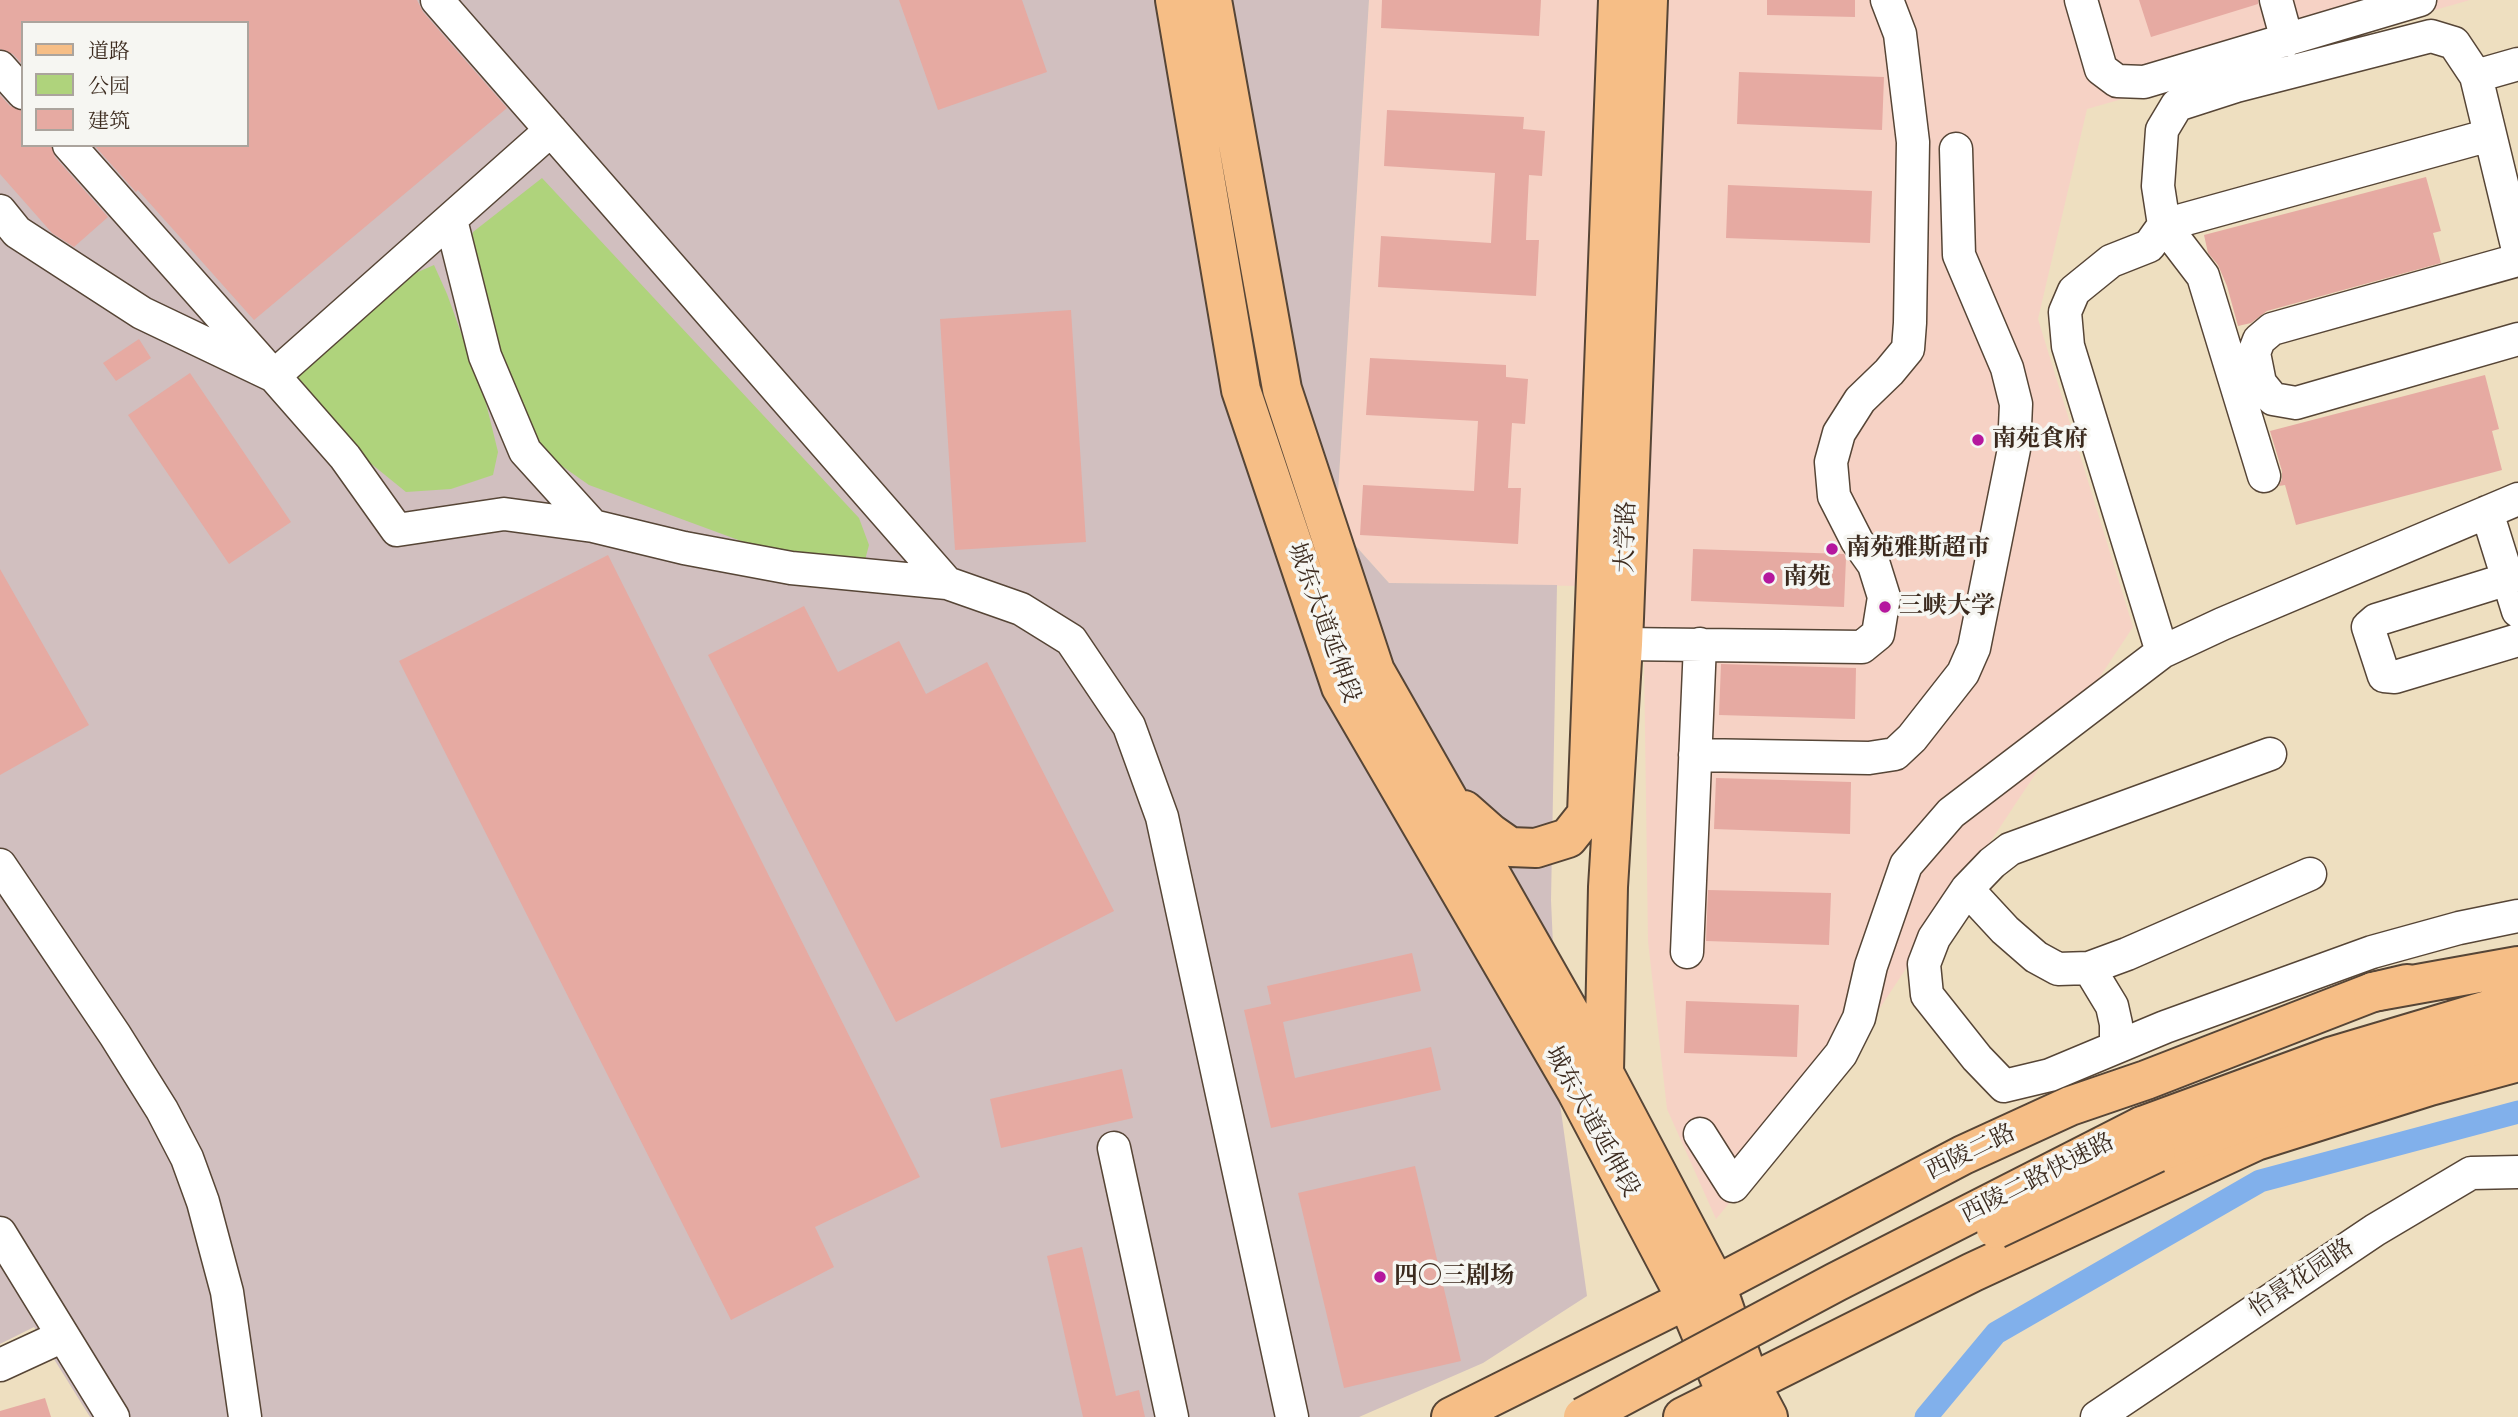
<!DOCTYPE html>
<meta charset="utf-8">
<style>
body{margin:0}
#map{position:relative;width:2518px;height:1417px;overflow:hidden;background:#eedfc0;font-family:Alegreya,"Noto Serif SC",serif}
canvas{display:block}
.legend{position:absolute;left:21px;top:21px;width:228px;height:126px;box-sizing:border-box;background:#f6f6f2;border:2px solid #aba49d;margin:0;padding:9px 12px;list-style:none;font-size:21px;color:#3b2a1e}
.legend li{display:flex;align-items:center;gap:14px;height:35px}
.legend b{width:35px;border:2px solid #aba49d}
</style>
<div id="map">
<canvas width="2518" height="1417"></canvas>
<ul class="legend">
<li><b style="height:9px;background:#f6be86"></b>道路</li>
<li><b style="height:19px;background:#afd37c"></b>公园</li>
<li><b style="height:19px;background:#e6aaa2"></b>建筑</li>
</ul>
</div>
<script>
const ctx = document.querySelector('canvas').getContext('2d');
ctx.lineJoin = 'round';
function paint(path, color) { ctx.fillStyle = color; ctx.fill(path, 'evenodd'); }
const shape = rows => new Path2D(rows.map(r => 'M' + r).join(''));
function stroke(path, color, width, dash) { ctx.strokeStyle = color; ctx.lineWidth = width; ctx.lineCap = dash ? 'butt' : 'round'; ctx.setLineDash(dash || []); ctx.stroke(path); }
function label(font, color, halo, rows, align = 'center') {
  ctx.font = font + ' Alegreya,"Noto Serif SC",serif'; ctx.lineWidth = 7; ctx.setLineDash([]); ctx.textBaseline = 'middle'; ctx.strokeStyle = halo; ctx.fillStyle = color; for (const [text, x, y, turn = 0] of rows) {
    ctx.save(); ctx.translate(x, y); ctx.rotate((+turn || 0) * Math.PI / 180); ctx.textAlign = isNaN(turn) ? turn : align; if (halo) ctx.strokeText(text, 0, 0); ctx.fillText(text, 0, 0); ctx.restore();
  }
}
paint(shape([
 [1369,0,2470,0,2087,109,2038,319,2133,627,1834,1077,1716,1219,1667,1109,1648,941,1643,587,1389,583,1336,524]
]), '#f6d2c5');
paint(shape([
 [0,0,1369,0,1336,524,1389,583,1557,585,1551,900,1560,1104,1587,1296,1483,1363,1359,1417,90,1417,34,1327,0,1344],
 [23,23,247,23,247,145,23,145]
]), '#d1bfbf');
paint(shape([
 [542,178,859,518,869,545,865,560,790,559,589,485,532,445,517,411,468,254,473,232],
 [434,265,447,294,485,399,498,452,493,475,451,489,406,492,353,449,293,376,397,281]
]), '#afd37c');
stroke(shape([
 [1926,1417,1996,1333,2260,1181,2518,1112]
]), '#81b0eb', 23);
paint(shape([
 [0,0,417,0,423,12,507,108,254,320,138,190,136,192,94,145,247,145,247,23,23,23,23,65,13,54,0,49],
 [899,0,1022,0,1047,72,938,110],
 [1382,0,1541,0,1539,36,1381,28],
 [1767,0,1855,0,1855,17,1767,15],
 [2139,0,2258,0,2258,4,2151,37],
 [1739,72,1884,77,1882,130,1737,124],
 [0,95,10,106,23,111,23,145,51,145,55,157,108,217,74,247,52,233,0,174],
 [1387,110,1524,117,1523,129,1545,131,1542,176,1529,175,1527,214,1526,240,1539,240,1536,296,1378,287,1381,236,1491,243,1495,173,1384,166],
 [2426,177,2441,231,2433,233,2441,263,2267,311,2251,323,2238,326,2227,286,2218,265,2208,253,2204,235],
 [1728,185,1872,191,1870,243,1726,238],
 [1071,310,1086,542,955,550,940,319],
 [139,339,151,358,116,381,103,363],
 [1370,358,1506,365,1506,377,1528,379,1525,424,1512,423,1508,488,1521,488,1518,544,1360,535,1363,485,1474,491,1478,421,1366,415],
 [190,373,291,522,229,564,128,415],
 [2485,375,2499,429,2492,431,2502,470,2296,525,2285,485,2279,486,2282,479,2282,471,2270,431],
 [1693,549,1844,554,1846,558,1844,607,1691,601],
 [608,555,920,1177,815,1227,834,1267,731,1320,399,661],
 [0,569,89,725,0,775],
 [804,606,838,672,899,641,926,694,987,662,1114,911,896,1022,708,655],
 [1721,664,1856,668,1855,719,1719,715],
 [1716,778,1851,782,1850,834,1714,829],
 [1708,890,1831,893,1829,945,1706,941],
 [1412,953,1421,991,1283,1022,1295,1078,1431,1047,1441,1090,1271,1128,1244,1010,1271,1004,1267,986],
 [1686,1001,1799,1005,1797,1057,1684,1053],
 [1122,1069,1133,1118,1001,1148,990,1099],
 [1415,1166,1461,1361,1344,1388,1298,1193],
 [1082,1247,1116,1396,1139,1390,1145,1417,1083,1417,1047,1256],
 [45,1398,51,1417,0,1417,0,1411]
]), '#e6aaa2');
const minor = shape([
 [437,0,947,583],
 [2081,0,2101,69,2117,81,2144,82,2420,0],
 [2276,0,2287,40],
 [0,67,23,93],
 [2476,76,2518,64],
 [69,145,274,376,551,130],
 [0,211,17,232,142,313,274,376,345,457,397,530,504,514,593,526,684,548,791,568,947,583,1021,609,1071,640,1129,726,1162,817,1292,1417],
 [451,220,485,356,525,451,593,526],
 [2518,260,2272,329,2259,340,2254,353,2260,383,2273,399,2296,403,2518,339],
 [2264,476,2203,276,2164,225,2158,186,2162,130,2177,105,2236,86,2431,36,2454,43,2476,76,2518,250],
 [2487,512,2518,611],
 [2508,579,2376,620,2368,627,2384,676,2395,677,2518,640],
 [1623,644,1862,647,1878,634,1884,597,1874,565,1857,541,1834,496,1831,462,1839,433,1860,400,1889,372,1908,349,1910,323,1913,142,1900,34,1887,0],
 [2162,652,2068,346,2065,312,2074,291,2111,261,2149,246,2164,225,2490,135],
 [2270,754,2010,849,1992,863,1967,889,1934,938,1924,964,1927,995,1977,1058,2004,1086,2050,1075,2165,1027,2372,952,2459,928,2518,916],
 [1695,755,1869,758,1895,754,1912,738,1963,673,1974,648,2014,449,2016,404,2007,368,1959,255,1956,149],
 [0,865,115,1035,162,1110,187,1158,203,1202,227,1292,245,1417],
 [1967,889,2005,930,2036,957,2058,969,2089,968,2127,954,2310,874],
 [1687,952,1700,644],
 [2089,968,2112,1006,2116,1024,2116,1047],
 [1700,1134,1733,1186,1841,1054,1859,1018,1871,966,1906,865,1951,813,2162,652,2222,624,2518,499],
 [1114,1148,1172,1417],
 [0,1233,113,1417],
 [0,1365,63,1336],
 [2097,1417,2375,1230,2471,1173,2518,1172]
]);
const major = shape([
 [1175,0,1241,390,1341,687,1577,1092,1687,1300,1736,1417],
 [1212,0,1282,389,1375,671,1604,1073,1716,1285,1750,1383,1768,1417],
 [1464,810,1490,833,1510,847,1536,848,1568,838,1587,814,1618,0],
 [1604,1071,1608,887,1623,644,1648,0],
 [1451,1417,1716,1285,1963,1155,2070,1106,2146,1080,2373,992,2407,984],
 [1683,1417,1973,1272,2256,1141,2430,1086,2518,1062]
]);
const highway = shape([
 [2373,992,2518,966],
 [2142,1126,2330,1057,2518,1001],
 [2156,1153,2342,1087,2518,1032]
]);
stroke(minor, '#564536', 35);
stroke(major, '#564536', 42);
stroke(highway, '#564536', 42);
stroke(minor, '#fff', 32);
stroke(major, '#f6be86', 38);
stroke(highway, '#f6be86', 38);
const highwayBridge = shape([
 [1996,1229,2156,1153],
 [1583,1417,1836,1282,2142,1126]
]);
stroke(highwayBridge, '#564536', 42, []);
stroke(highwayBridge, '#f6be86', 38);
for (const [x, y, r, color] of [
 [1978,440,7,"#b5179e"],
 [1832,549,7,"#b5179e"],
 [1769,578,7,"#b5179e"],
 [1885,607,7,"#b5179e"],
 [1380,1277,7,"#b5179e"]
]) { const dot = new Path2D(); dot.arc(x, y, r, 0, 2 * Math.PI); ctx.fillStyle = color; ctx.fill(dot); stroke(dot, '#f6f6f2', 2.5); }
label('bold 24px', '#3b2a1e', '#f6f6f2', [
 ["南苑食府",1992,440],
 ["南苑雅斯超市",1846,549],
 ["南苑",1783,578],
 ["三峡大学",1899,607],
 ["四〇三剧场",1394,1277]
], 'left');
label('24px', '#3b2a1e', '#f6f6f2', [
 ["大学路",1627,537,-88],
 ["城东大道延伸段",1323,623,70],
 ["城东大道延伸段",1591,1122,61],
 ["西陵二路",1971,1153,-26],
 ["西陵二路快速路",2038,1179,-27],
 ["怡景花园路",2302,1279,-34]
]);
</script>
